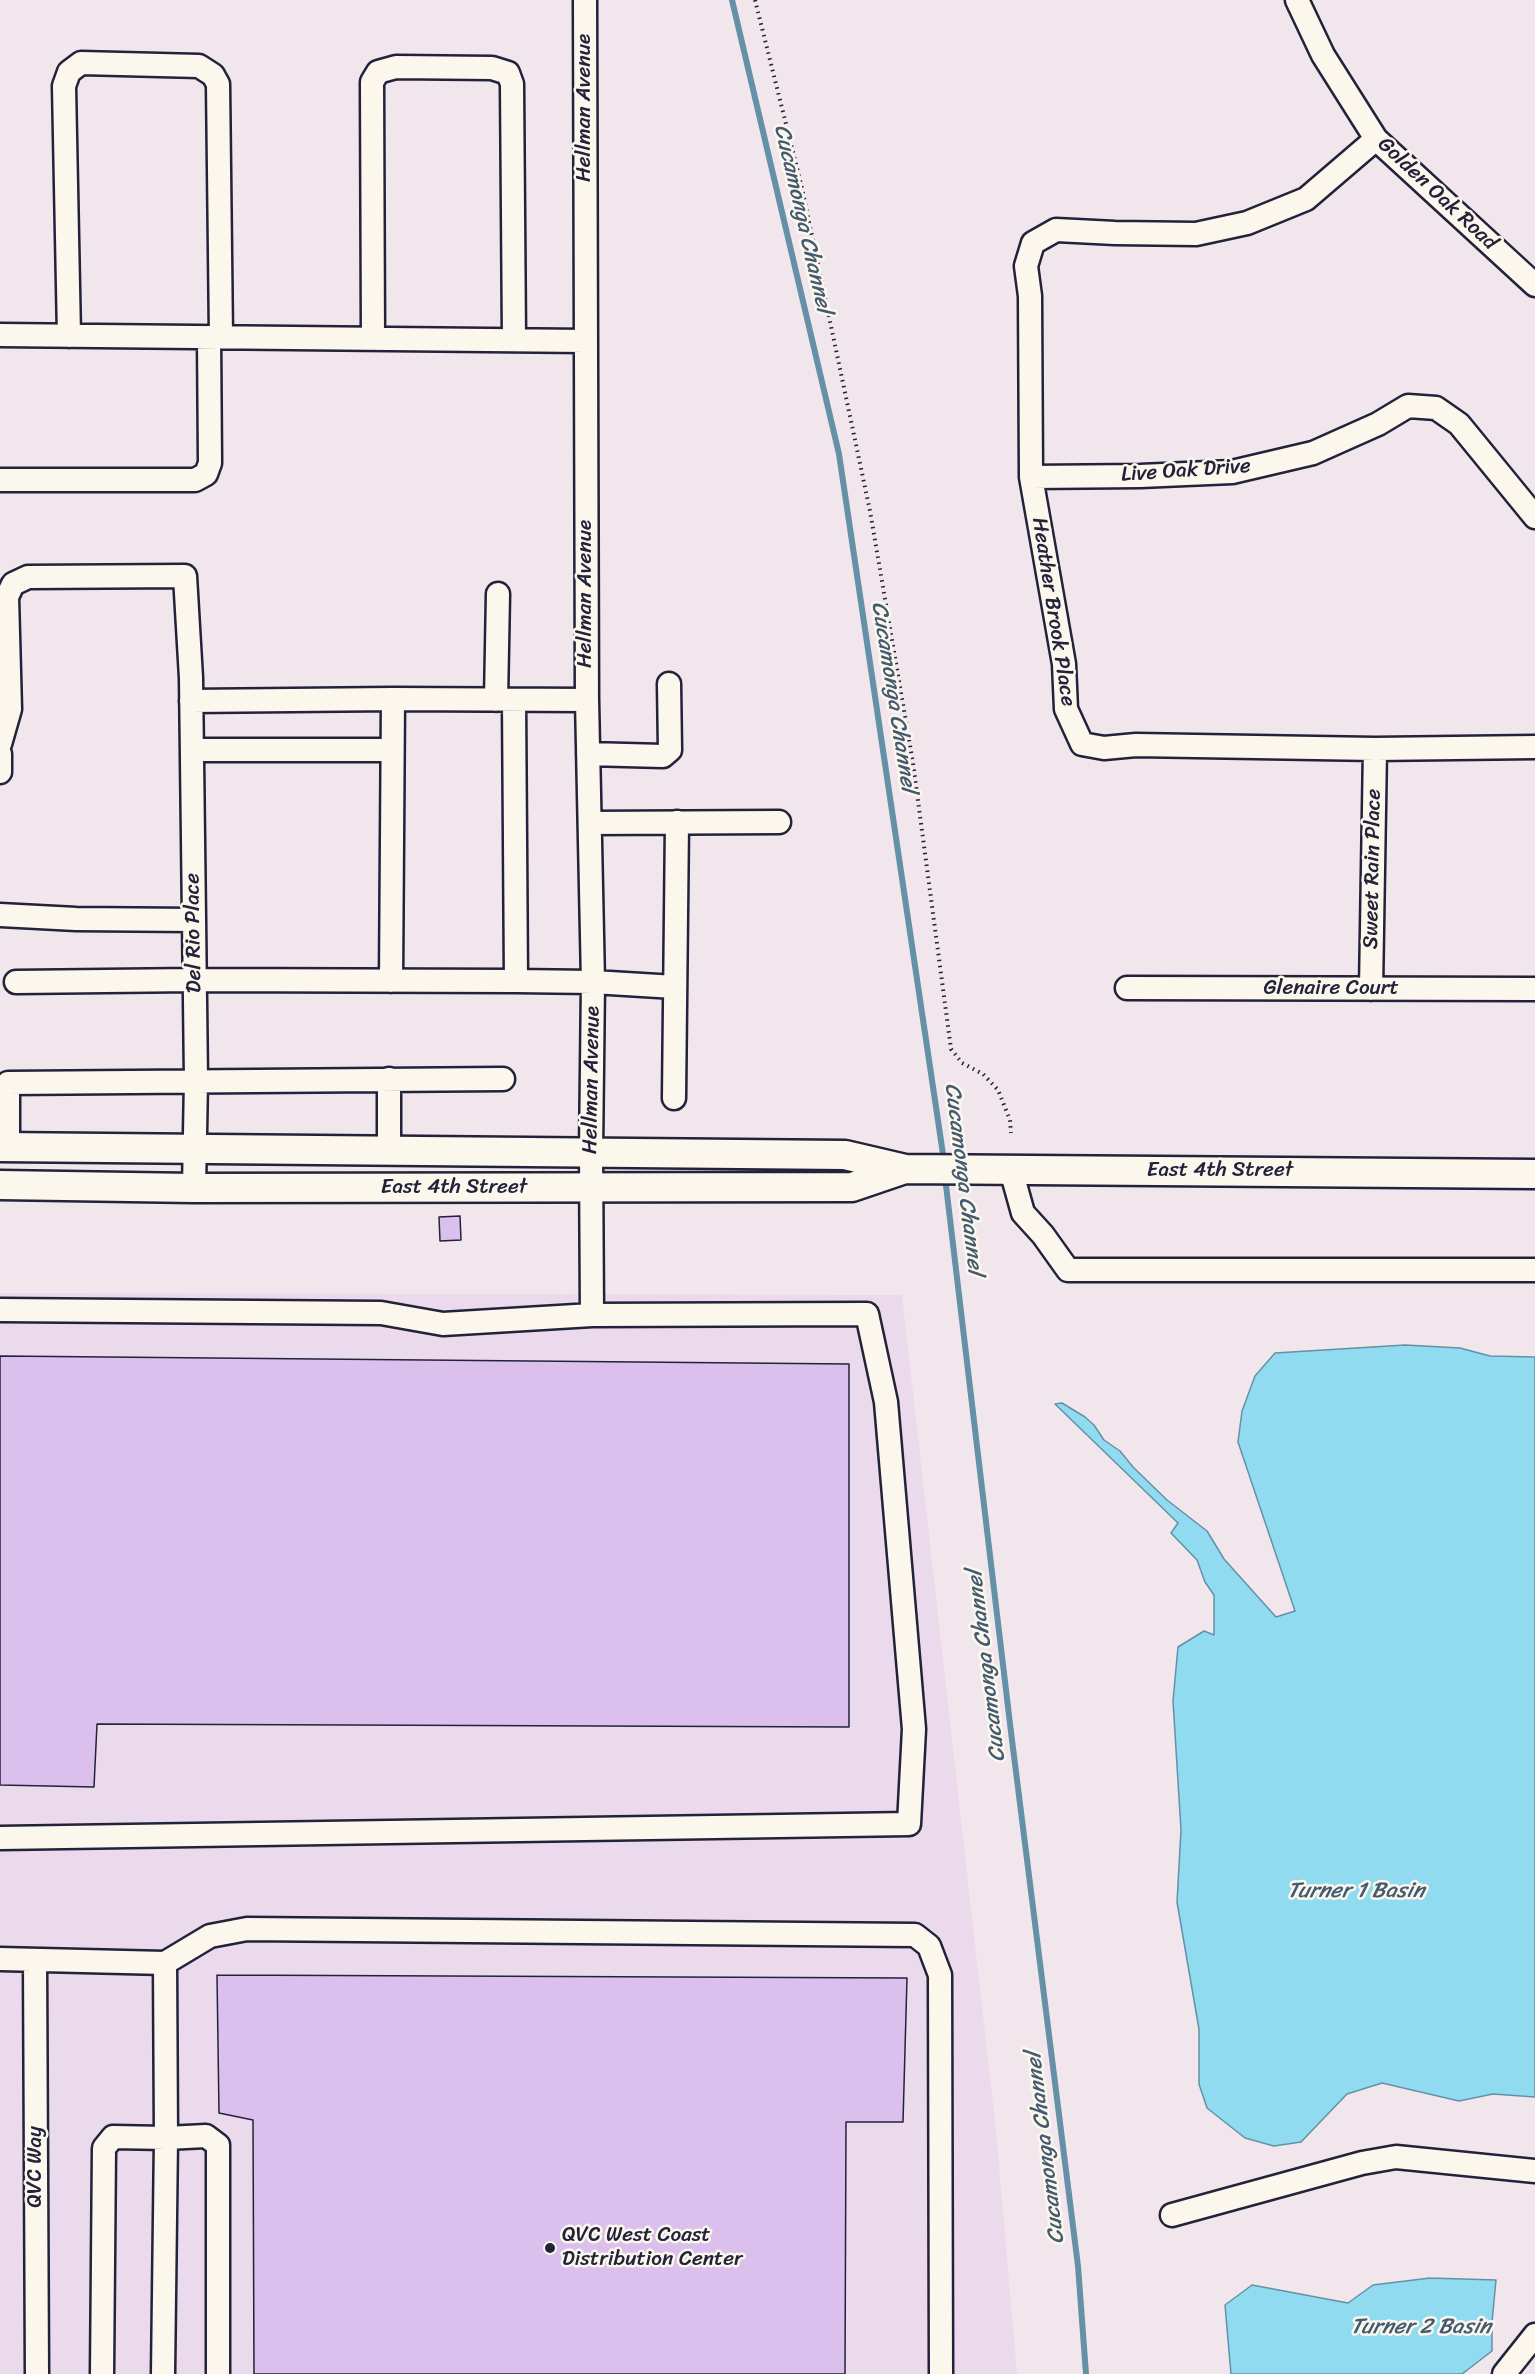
<!DOCTYPE html>
<style>
body{margin:0}
canvas{display:block;background:#f1e6ec}
</style>
<canvas width="1535" height="2374"></canvas>
<script>
const ctx = document.querySelector('canvas').getContext('2d');
ctx.lineJoin = 'round';
function paint(path, color) { ctx.fillStyle = color; ctx.fill(path, 'evenodd'); }
const shape = rows => new Path2D(rows.map(r => 'M' + r).join(''));
function stroke(path, color, width, dash) { ctx.strokeStyle = color; ctx.lineWidth = width; ctx.lineCap = dash ? 'butt' : 'round'; ctx.setLineDash(dash || []); ctx.stroke(path); }
function label(font, color, halo, rows, align = 'center') {
  ctx.font = font + ' Sriracha,sans-serif'; ctx.lineWidth = 5; ctx.setLineDash([]); ctx.textBaseline = 'middle'; ctx.strokeStyle = halo; ctx.fillStyle = color; for (const [text, x, y, turn = 0] of rows) {
    ctx.save(); ctx.translate(x, y); ctx.rotate((+turn || 0) * Math.PI / 180); ctx.textAlign = isNaN(turn) ? turn : align; if (halo) ctx.strokeText(text, 0, 0); ctx.fillText(text, 0, 0); ctx.restore();
  }
}
paint(shape([
 [0,1293,902,1295,996,2131,1017,2374,0,2374]
]), '#eadaec');
const water = shape([
 [1405,1345,1460,1348,1490,1356,1535,1357,1535,2097,1493,2094,1459,2101,1382,2083,1347,2094,1301,2142,1274,2146,1245,2138,1207,2108,1199,2084,1199,2029,1177,1902,1181,1830,1173,1701,1178,1647,1204,1631,1214,1635,1214,1595,1205,1582,1197,1560,1171,1533,1178,1523,1055,1404,1062,1403,1085,1417,1094,1425,1104,1440,1120,1451,1133,1467,1167,1500,1207,1531,1224,1559,1276,1617,1295,1611,1238,1442,1242,1411,1255,1376,1275,1353,1405,1345],
 [1430,2278,1496,2280,1492,2322,1492,2351,1462,2374,1231,2374,1225,2305,1252,2285,1348,2303,1373,2285,1430,2278]
]);
paint(water, '#90dbf0');
stroke(water, '#6491a8', 1.5);
stroke(shape([
 [732,0,839,454,944,1161],
 [945,1177,1011,1732,1078,2266,1086,2374]
]), '#6491a8', 6);
const building = shape([
 [460,1216,461,1240,440,1241,439,1217,460,1216],
 [0,1356,849,1364,849,1727,97,1724,94,1787,0,1785,0,1356],
 [217,1975,907,1978,903,2122,846,2122,845,2374,254,2374,253,2120,219,2113,217,1975]
]);
paint(building, '#dbbfed');
stroke(building, '#22223b', 1.5);
const minor = shape([
 [1297,0,1323,55,1376,139,1535,285],
 [1376,139,1306,199,1247,223,1196,234,1115,233,1056,230,1033,243,1026,266,1030,296,1031,477,1064,664,1066,709,1082,744,1104,748,1136,745,1375,749,1535,747],
 [0,335,585,341],
 [69,336,64,86,69,72,81,63,199,66,213,75,218,84,221,337],
 [373,339,372,82,378,72,396,67,492,68,508,73,512,84,514,340],
 [1031,477,1140,476,1232,472,1313,453,1378,424,1408,406,1436,408,1459,424,1535,517],
 [0,480,195,480,206,474,210,463,209,337],
 [393,699,587,700],
 [496,700,498,594],
 [514,700,516,981],
 [191,701,393,699,391,981],
 [0,744,10,709,7,597,13,584,28,577,185,576,191,678,196,1080,194,1188],
 [192,750,392,750],
 [0,754,0,772],
 [588,754,663,756,670,750,669,684],
 [590,823,779,822],
 [0,915,76,919,194,920],
 [16,982,194,980,516,981,593,982,675,987],
 [1127,988,1535,989],
 [1371,989,1375,749],
 [389,1079,389,1151],
 [674,1098,677,822],
 [8,1147,8,1083,503,1079],
 [1011,1170,1023,1213,1043,1235,1068,1270,1535,1270],
 [0,1310,381,1313,443,1324,592,1315,591,1152,593,982,587,700,585,0],
 [0,1838,909,1824,914,1729,886,1402,867,1314,592,1315],
 [0,1959,165,1963,210,1936,247,1929,915,1935,929,1946,940,1975,941,2374],
 [35,1960,37,2374],
 [1172,2215,1362,2163,1396,2157,1535,2171],
 [102,2374,104,2148,113,2137,166,2138,165,1963],
 [163,2374,166,2138,206,2136,218,2145,218,2374],
 [1504,2374,1535,2335]
]);
const major = shape([
 [0,1147,845,1155,905,1169,1535,1174],
 [0,1185,194,1188,852,1187,905,1169]
]);
stroke(minor, '#22223b', 27);
stroke(major, '#22223b', 33);
stroke(shape([
 [755,0,801,184,870,511,913,763,951,1049,962,1063,983,1074,998,1090,1010,1120,1011,1133]
]), '#22223b', 4, [1.5, 4.5]);
stroke(minor, '#fbf7ec', 22);
stroke(major, '#fbf7ec', 28);
for (const [x, y, r, color] of [
 [550,2248,6,"#22223b"]
]) { const dot = new Path2D(); dot.arc(x, y, r, 0, 2 * Math.PI); ctx.fillStyle = color; ctx.fill(dot); stroke(dot, '#fbf7ec', 2); }
label('21px', '#22223b', '#fbf7ec', [
 ["Hellman Avenue",585,108,-90],
 ["Golden Oak Road",1437,194,43],
 ["Live Oak Drive",1186,471,-4],
 ["Hellman Avenue",586,594,-90],
 ["Heather Brook Place",1053,612,81],
 ["Sweet Rain Place",1373,869,-89],
 ["Del Rio Place",194,933,-91],
 ["Glenaire Court",1331,989],
 ["Hellman Avenue",592,1080,-89],
 ["East 4th Street",1220,1171],
 ["East 4th Street",454,1188],
 ["QVC Way",36,2167,-90]
]);
label('21px', '#22223b', '#fbf7ec', [
 ["QVC West Coast",562,2236],
 ["Distribution Center",562,2260]
], 'left');
label('italic 22px', '#435a71', '#fbf7ec', [
 ["Cucamonga Channel",802,219,77],
 ["Cucamonga Channel",893,697,81],
 ["Cucamonga Channel",963,1179,83],
 ["Cucamonga Channel",987,1666,-97],
 ["Turner 1 Basin",1356,1891],
 ["Cucamonga Channel",1046,2148,-97],
 ["Turner 2 Basin",1421,2327]
]);
</script>
